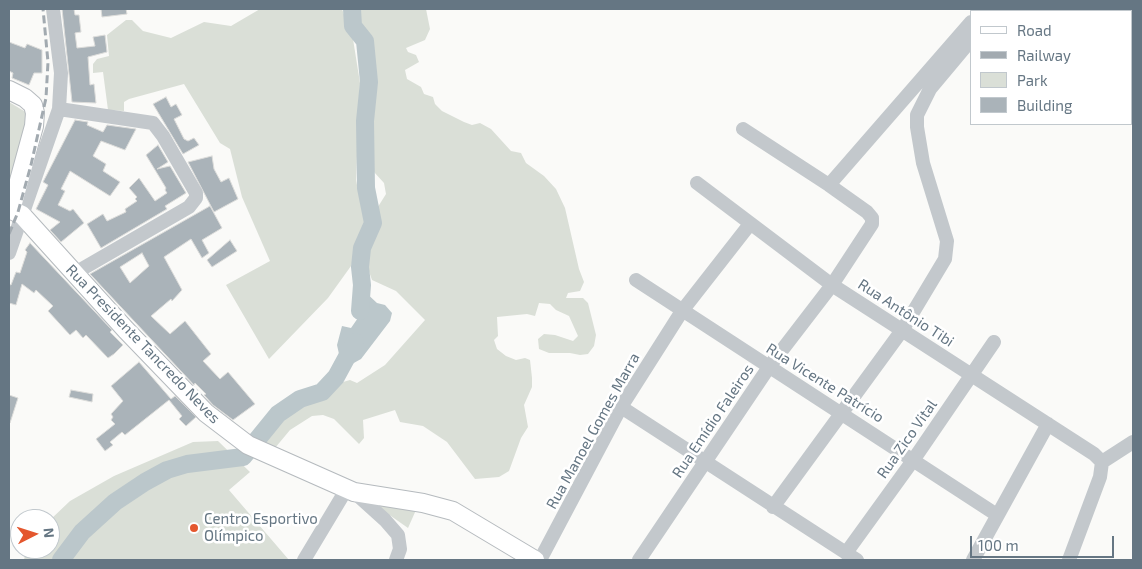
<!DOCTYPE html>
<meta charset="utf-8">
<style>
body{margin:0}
#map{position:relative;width:1142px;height:569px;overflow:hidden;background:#fafaf8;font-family:"Exo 2",sans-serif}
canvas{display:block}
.frame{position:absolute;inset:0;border:10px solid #657683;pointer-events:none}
.legend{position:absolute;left:970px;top:10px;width:162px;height:115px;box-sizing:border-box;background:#fff;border:1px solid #c1c8cd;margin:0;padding:6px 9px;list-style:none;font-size:15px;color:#657683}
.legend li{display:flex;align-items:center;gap:10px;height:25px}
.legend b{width:25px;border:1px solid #c1c8cd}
.north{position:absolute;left:10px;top:509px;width:50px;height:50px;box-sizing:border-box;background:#fff;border:1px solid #c1c8cd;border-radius:50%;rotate:85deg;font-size:14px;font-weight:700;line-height:20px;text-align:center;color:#657683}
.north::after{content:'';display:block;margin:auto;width:18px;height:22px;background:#e4572e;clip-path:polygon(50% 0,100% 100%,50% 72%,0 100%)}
.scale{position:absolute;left:970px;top:536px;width:144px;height:22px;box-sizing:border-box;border:2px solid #657683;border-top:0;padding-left:6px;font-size:15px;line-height:18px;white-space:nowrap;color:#657683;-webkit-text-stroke:4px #fff;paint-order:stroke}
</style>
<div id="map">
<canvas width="1142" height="569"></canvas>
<div class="frame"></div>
<ul class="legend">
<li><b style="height:6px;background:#fff"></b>Road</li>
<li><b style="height:6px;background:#a2aab0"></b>Railway</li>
<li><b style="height:14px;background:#dadfd7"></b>Park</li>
<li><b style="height:14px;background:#aab3b9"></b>Building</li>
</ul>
<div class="north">N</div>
<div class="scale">100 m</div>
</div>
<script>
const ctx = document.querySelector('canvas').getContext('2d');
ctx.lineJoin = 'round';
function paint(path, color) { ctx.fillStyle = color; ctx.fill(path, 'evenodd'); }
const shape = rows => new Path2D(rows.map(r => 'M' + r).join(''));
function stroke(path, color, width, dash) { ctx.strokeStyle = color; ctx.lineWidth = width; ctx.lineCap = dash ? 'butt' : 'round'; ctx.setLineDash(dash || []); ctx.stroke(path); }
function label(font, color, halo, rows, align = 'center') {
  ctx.font = font + ' "Exo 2",sans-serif'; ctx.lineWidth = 5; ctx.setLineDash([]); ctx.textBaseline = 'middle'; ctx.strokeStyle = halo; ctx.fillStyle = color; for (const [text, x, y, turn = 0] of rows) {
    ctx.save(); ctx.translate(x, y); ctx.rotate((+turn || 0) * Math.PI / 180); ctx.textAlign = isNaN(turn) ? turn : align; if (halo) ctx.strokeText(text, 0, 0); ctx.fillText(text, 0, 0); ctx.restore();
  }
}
paint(shape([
 [260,9,342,9,353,39,360,83,356,180,365,225,351,266,328,298,269,359,226,285,270,261,242,197,230,149,220,143,184,84,129,99,124,102,124,111,108,110,103,72,93,73,93,64,97,59,109,56,107,35,126,20,132,20,143,31,171,38,204,22,231,26],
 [360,9,426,9,430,29,425,40,406,48,408,52,416,55,419,62,405,70,407,79,421,87,424,94,433,97,435,104,442,111,464,122,472,125,480,123,491,129,511,151,521,153,526,163,544,176,556,189,565,208,579,269,584,282,580,291,568,293,566,298,583,298,588,303,596,335,594,346,588,354,580,355,570,353,549,353,539,349,538,339,544,334,555,335,573,341,578,336,569,316,556,310,550,304,539,303,535,316,527,314,497,317,498,336,494,340,497,349,506,356,516,360,525,358,530,360,532,378,532,387,524,405,528,427,521,438,509,471,499,477,475,479,447,442,423,426,400,422,395,410,363,420,364,438,359,444,334,419,323,415,312,416,290,430,275,448,263,442,271,430,288,413,305,403,320,397,336,384,350,380,357,383,385,365,425,320,396,291,372,280,366,263,369,250,380,223,376,210,386,194,384,183,374,172,371,161,371,120,375,81,370,63,368,39,361,28,359,17],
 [9,102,29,114,9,185],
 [218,441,250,472,229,490,289,560,24,560,26,549,50,549,50,520,70,501,114,476,193,442],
 [371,502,416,510,408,528]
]), '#dadfd7');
paint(shape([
 [348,9,356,9,356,25,367,39,366,63,362,41,353,29],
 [362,289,377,303,385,305,392,313,390,321,361,359,352,364,347,364,339,354,337,345,342,326,351,328,360,315,358,302]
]), '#bbc7cb');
stroke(shape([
 [352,9,353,26,365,41,369,82,365,121,366,188,373,223,362,248,360,267,362,285,360,311],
 [61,560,82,532,115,502,145,482,167,470,187,464,243,457,278,414,300,399,322,392,336,377,355,342]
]), '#bbc7cb', 18);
const building = shape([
 [62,9,74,9,75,15,79,15,81,32,75,33,77,48,95,46,93,37,105,35,107,52,88,57,90,85,94,84,96,103,72,102,62,9],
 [101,9,126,9,127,14,102,17,101,9],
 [9,42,25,48,27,44,42,50,42,73,34,73,29,85,12,78,13,73,9,71,9,42],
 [166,97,171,107,176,104,182,115,174,119,184,139,188,141,194,138,199,145,183,154,153,104,166,97],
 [75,120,88,122,87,125,103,132,107,125,136,129,125,150,101,141,93,156,106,164,103,171,120,182,110,196,70,171,61,189,65,191,58,205,70,211,73,209,84,223,61,242,50,230,60,222,36,209,48,185,43,182,75,120],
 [158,145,168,162,157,169,170,166,186,193,165,206,167,209,101,248,87,224,103,214,107,221,126,212,125,209,137,201,135,199,137,197,129,188,139,178,155,201,167,193,165,190,166,188,146,155,158,145],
 [212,156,214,169,221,182,229,178,238,199,214,212,188,162,212,156],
 [210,206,222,228,202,240,209,253,202,258,191,239,164,257,182,290,172,301,171,299,151,316,170,334,185,321,211,354,203,361,220,379,228,372,255,404,233,420,213,405,204,395,206,394,195,383,194,385,90,274,210,206],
 [142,253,149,266,130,283,120,267,142,253],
 [230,240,237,251,212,267,207,260,230,240],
 [30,243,112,330,110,332,123,345,114,354,108,358,86,335,83,338,76,330,70,335,48,311,53,306,36,290,34,293,22,284,16,305,9,303,9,284,11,285,16,272,20,273,27,252,25,250,30,243],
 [139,362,171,399,175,396,196,417,186,426,179,419,182,416,169,400,125,435,122,432,110,442,113,445,105,451,96,439,115,424,111,420,113,417,111,414,123,401,111,386,139,362],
 [71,390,93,394,92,402,69,397,71,390],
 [9,395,18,398,10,423,9,423,9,395]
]);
paint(building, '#aab3b9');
stroke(building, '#dcdcda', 1);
const major = shape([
 [9,90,25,98,33,105,35,113,34,126,11,210],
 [9,209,22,215,126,330,206,413,248,445,354,492,423,503,453,511,535,560]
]);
stroke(major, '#b5babe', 20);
stroke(shape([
 [980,11,982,9],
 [997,11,1000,9],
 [59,109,153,123,163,136,196,193,196,198,189,207,75,273],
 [697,183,832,285,1094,454,1102,462],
 [829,185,971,22],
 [9,253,59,109,61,73,53,9],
 [636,280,997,515],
 [621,407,857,560],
 [1102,462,1133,442],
 [354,492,385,520,398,535,400,549,396,560],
 [773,507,903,329,945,259,947,241,923,163,917,127,917,115,930,89,971,40],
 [846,553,914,459,994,342],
 [304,560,346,490],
 [540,560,621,407,682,311,750,224],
 [639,560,769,367,832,285,872,224,872,218,867,212,829,185,743,129],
 [973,560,1048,424],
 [1069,560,1100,477,1102,462]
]), '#c3c8cc', 14);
stroke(major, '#fff', 18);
stroke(shape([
 [9,234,18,212,31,165,46,98,48,62,43,9]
]), '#a2aab0', 3, [8, 4]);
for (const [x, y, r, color] of [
 [194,528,5,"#e4572e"]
]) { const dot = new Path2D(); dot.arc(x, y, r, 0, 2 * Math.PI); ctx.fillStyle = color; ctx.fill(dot); stroke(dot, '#fff', 2); }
label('15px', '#657683', '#fff', [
 ["Rua Antônio Tibi",906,313,33],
 ["Rua Presidente Tancredo Neves",143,344,46],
 ["Rua Vicente Patrício",825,383,32],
 ["Rua Emídio Faleiros",713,421,-56],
 ["Rua Manoel Gomes Marra",593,431,-61],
 ["Rua Zico Vital",907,439,-55]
]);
label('15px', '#657683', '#fff', [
 ["Centro Esportivo",204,519],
 ["Olímpico",204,536]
], 'left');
</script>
